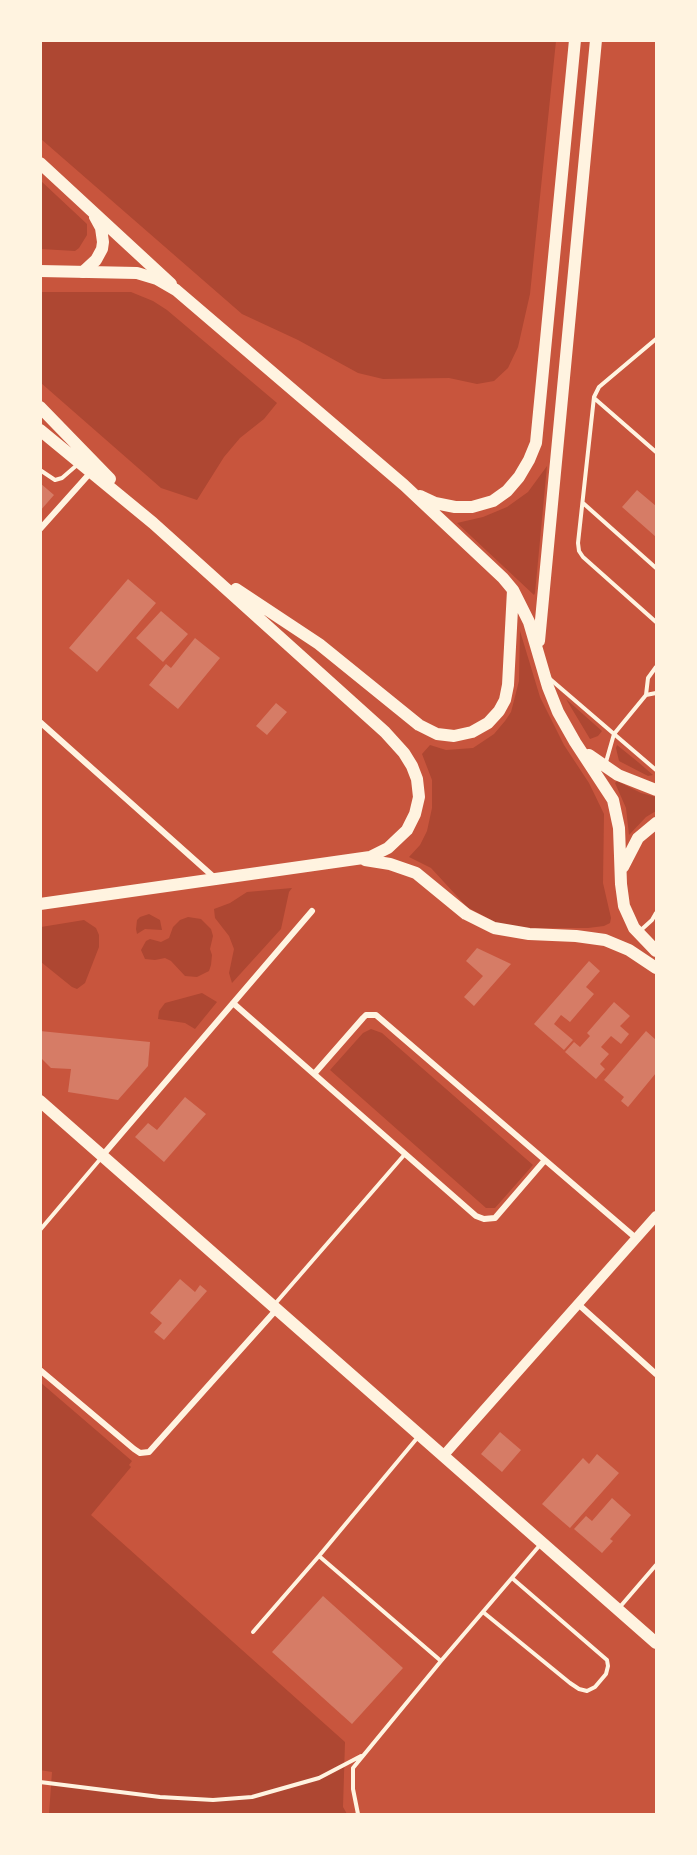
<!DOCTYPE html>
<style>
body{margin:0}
#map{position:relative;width:697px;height:1855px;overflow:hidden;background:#c8553d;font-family:Rubik,sans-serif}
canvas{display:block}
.frame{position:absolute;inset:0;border:42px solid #fff3e0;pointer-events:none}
</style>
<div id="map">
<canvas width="697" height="1855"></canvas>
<div class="frame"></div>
</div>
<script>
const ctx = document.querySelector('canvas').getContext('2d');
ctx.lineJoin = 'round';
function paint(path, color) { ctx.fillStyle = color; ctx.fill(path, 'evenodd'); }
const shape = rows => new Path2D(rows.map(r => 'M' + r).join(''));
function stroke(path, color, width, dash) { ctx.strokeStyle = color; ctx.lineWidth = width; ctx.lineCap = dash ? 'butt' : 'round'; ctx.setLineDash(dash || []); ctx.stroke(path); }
paint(shape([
 [41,40,556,41,530,294,518,347,508,368,494,381,477,384,449,378,383,379,358,373,298,340,242,314,41,139],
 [41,181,87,224,87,235,79,248,75,251,41,249],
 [41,292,131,292,153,301,167,310,277,403,264,419,240,438,224,457,197,500,161,488,41,383],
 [547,466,535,593,534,595,457,523,483,517,507,507,528,492],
 [520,631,540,697,564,745,589,783,604,814,603,883,611,918,610,923,604,926,588,928,526,928,497,923,467,907,431,868,409,857,420,845,427,831,432,808,432,780,422,754,430,745,446,750,473,748,494,734,505,721,511,712,519,681],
 [566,699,602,731,598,736,590,739],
 [617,745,638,762,653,775,648,776,619,761,616,748],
 [617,781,641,793,656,797,656,811,646,817,629,835,626,808,615,783],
 [292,888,289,892,281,929,232,983,229,973,234,949,229,936,215,918,214,909,230,903,247,892],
 [149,914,160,920,162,930,145,929,137,934,136,929,137,920,140,917],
 [188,917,201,919,211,929,213,936,210,949,212,955,211,965,209,971,197,977,185,976,171,961,165,958,155,960,145,959,141,950,146,941,150,939,161,942,169,938,173,927,180,920],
 [84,920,96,928,99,935,99,947,85,983,77,989,72,987,41,962,41,927],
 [202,993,217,1002,195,1029,185,1023,158,1019,159,1011,165,1003],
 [371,1029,382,1033,533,1165,495,1208,486,1208,330,1070,363,1033],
 [40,1382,132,1461,129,1465,131,1467,91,1515,345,1742,343,1807,347,1814,49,1814,52,1772,40,1770]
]), '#ae4732');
paint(shape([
 [40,483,54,495,40,511],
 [637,490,656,506,656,537,622,507],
 [128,579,156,603,97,672,69,648],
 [161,611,188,634,163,662,136,638],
 [195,638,220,658,178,709,149,685,166,664,171,668],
 [276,703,287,712,267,735,256,726],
 [477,948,511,964,474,1006,464,997,483,976,466,961],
 [589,961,600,971,586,987,594,994,570,1022,561,1015,554,1024,573,1040,564,1050,534,1024],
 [614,1002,630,1016,620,1026,629,1034,621,1044,611,1036,601,1047,609,1054,600,1064,605,1069,596,1079,565,1052,574,1042,580,1047,590,1036,587,1033],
 [40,1031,150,1042,148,1066,118,1100,68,1092,71,1069,51,1068,40,1057],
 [646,1031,656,1040,656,1073,628,1107,621,1101,624,1097,604,1080],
 [185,1097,206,1114,164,1162,135,1137,148,1123,157,1130],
 [180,1279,195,1292,200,1285,207,1291,164,1340,154,1332,162,1323,150,1313],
 [500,1432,521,1450,502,1472,481,1454],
 [597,1454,619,1473,570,1528,542,1504,583,1458,589,1464],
 [612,1498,631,1515,610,1539,613,1541,602,1553,574,1529,586,1516,592,1521],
 [323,1596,403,1668,352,1724,272,1652]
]), '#d67c66');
stroke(shape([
 [656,339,599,387,594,397,578,543,579,551,583,557,656,622],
 [594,398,656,452],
 [40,470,55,480,62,478,77,465],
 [583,503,656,568],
 [550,679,656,770],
 [646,695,656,693],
 [606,762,614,734,646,695,648,678,656,667],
 [641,930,652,920,656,913],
 [40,1230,102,1157],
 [274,1305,405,1154],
 [319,1556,418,1437],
 [619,1608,656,1565],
 [483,1612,570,1683,579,1689,587,1691,595,1687,606,1674,608,1666,607,1660,512,1578],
 [253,1632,319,1556,441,1661],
 [40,1782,160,1797,213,1800,252,1797,319,1778,361,1756],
 [358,1814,353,1789,353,1768,441,1661,540,1545]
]), '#fff3e0', 4);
stroke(shape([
 [40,529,91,472],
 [40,722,216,879],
 [233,1003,476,1216,484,1219,495,1218,545,1160],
 [314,1074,363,1018,366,1015,376,1015,637,1239],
 [102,1156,312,911],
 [578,1304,656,1374],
 [40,1370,134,1449,140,1453,149,1452,276,1310]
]), '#fff3e0', 6);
stroke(shape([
 [444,1455,656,1216]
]), '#fff3e0', 10);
stroke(shape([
 [40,163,171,284],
 [83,272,96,260,102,249,103,242,101,228,95,217]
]), '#fff3e0', 12);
stroke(shape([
 [40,271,137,273,157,279,176,290,404,485,503,578,513,590,529,622,548,687,558,712,575,742,613,800,619,828,621,884,624,906,634,928,656,951],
 [40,407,110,479],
 [40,430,153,523,385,732,404,753,412,766,417,779,419,797,415,814,407,830,388,848,370,857,40,904],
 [420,496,435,503,455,507,472,507,493,501,507,491,519,477,529,460,536,443,575,40],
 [236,589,319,644,419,725,437,734,454,736,472,732,488,723,499,711,505,700,508,685,513,590],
 [539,641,596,40],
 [589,755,618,775,656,790],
 [365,860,390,864,416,873,466,914,494,928,529,934,576,936,605,940,629,950,656,968],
 [623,867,638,838,656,823],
 [40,1101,656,1643]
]), '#fff3e0', 12);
</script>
